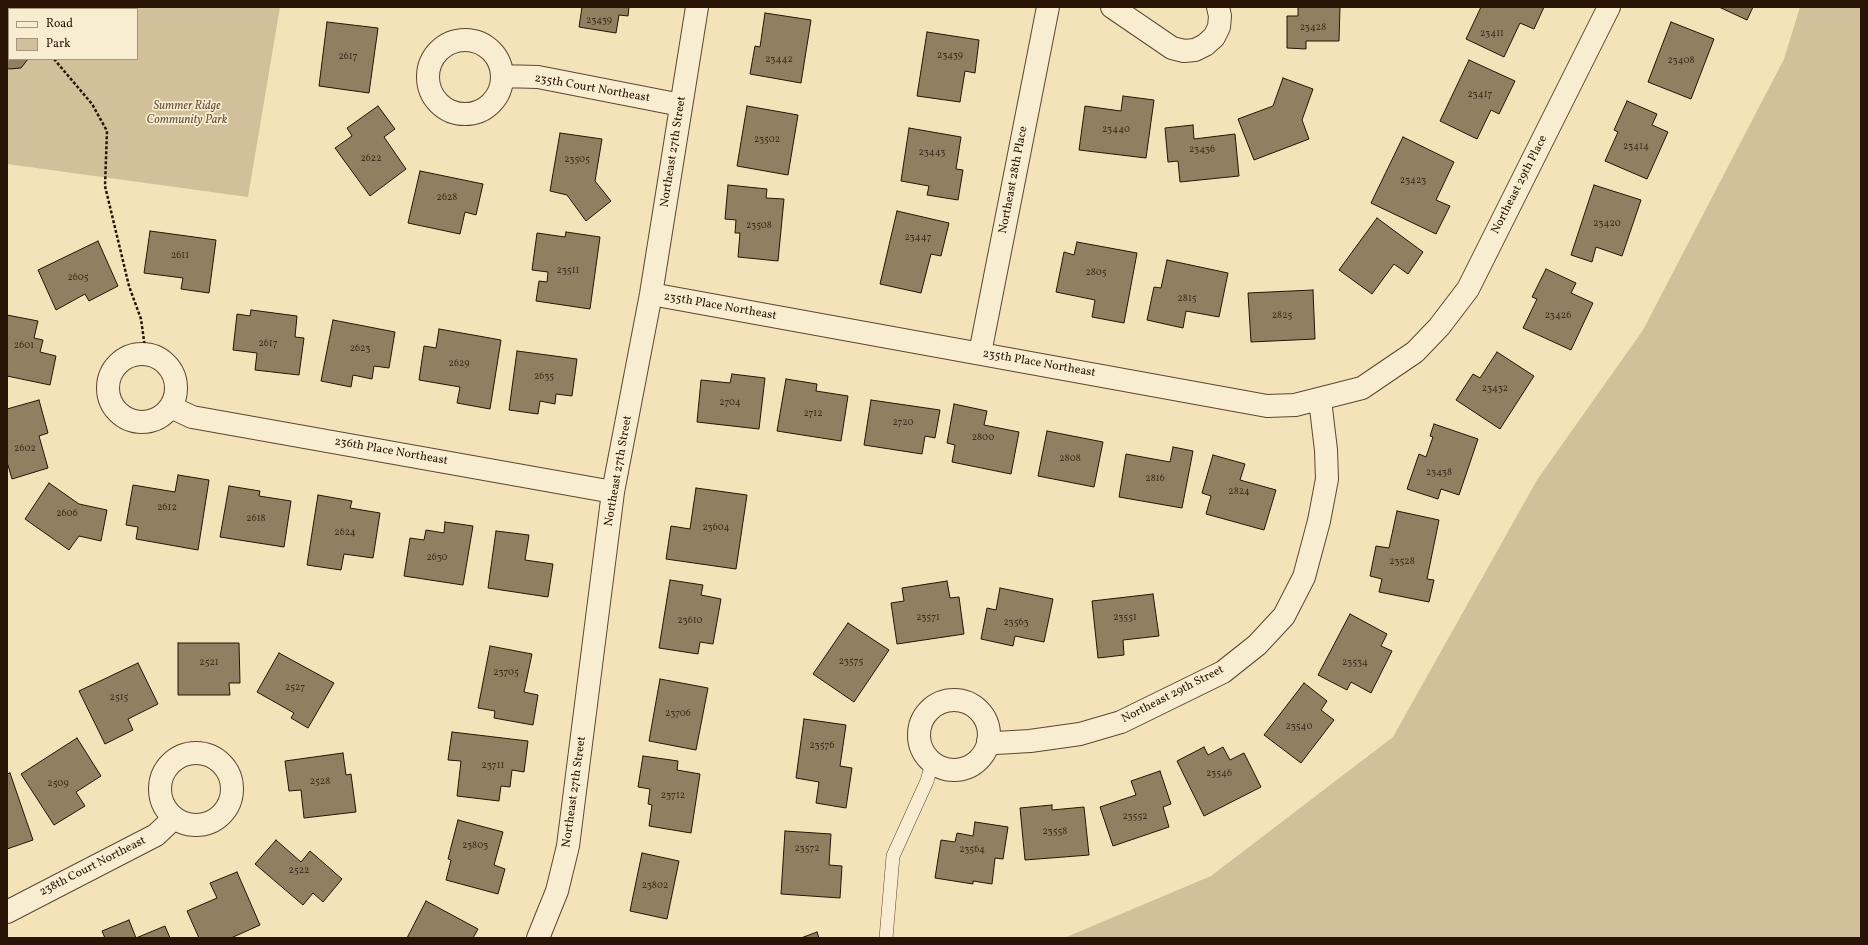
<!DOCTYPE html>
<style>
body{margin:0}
#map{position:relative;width:1868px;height:945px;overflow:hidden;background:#f4e3b8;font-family:Vollkorn,serif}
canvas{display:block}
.frame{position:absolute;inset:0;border:8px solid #281304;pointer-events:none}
.legend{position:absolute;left:8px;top:8px;width:130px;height:52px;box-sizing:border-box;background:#f8edd1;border:1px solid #a5967f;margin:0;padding:5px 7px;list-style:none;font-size:12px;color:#281304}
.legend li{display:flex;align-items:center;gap:8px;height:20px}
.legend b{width:20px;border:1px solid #a5967f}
</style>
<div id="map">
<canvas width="1868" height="945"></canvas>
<div class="frame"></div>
<ul class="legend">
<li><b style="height:5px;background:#f8edd1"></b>Road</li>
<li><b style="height:11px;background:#d1c099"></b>Park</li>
</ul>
</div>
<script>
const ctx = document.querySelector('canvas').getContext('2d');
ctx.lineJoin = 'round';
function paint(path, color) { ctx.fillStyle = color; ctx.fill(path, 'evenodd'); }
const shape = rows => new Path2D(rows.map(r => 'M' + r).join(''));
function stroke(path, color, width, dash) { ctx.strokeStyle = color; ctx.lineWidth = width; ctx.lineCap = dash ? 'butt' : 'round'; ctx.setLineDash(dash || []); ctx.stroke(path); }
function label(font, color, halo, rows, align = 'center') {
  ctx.font = font + ' Vollkorn,serif'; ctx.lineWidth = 3.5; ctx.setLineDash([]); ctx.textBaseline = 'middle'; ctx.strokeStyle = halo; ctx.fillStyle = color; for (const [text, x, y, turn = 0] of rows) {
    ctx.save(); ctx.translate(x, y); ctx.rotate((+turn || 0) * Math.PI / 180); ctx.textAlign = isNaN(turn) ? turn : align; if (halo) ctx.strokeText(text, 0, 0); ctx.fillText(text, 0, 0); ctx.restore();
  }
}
paint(shape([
 [7,7,280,7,248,197,7,164],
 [9,9,137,9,137,59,9,59],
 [1800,7,1861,7,1861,938,1064,938,1211,876,1393,737,1537,480,1643,330,1784,59]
]), '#d1c099');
const building = shape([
 [582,7,629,7,628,16,619,15,616,33,579,27,582,7],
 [1298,7,1340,7,1339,41,1306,41,1306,49,1287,48,1287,16,1298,16,1298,7],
 [1481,7,1544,7,1534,29,1520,23,1504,57,1466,39,1481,7],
 [1719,7,1753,7,1747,20,1719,7],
 [765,13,811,20,801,83,750,74,755,46,760,47,765,13],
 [327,22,378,28,369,93,319,86,327,22],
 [1671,22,1714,39,1691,99,1648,82,1671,22],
 [7,32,9,32,9,59,28,59,21,68,9,69,7,68,7,32],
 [927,32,979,40,975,73,965,71,960,102,917,96,927,32],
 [1469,60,1515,81,1499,114,1491,110,1477,139,1440,121,1469,60],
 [1283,78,1313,89,1302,120,1309,139,1254,160,1238,119,1273,106,1283,78],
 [1123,96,1154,100,1146,158,1079,150,1085,106,1121,111,1123,96],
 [1627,101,1657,114,1652,125,1668,132,1647,179,1605,161,1618,132,1614,130,1627,101],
 [378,106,395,129,384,137,406,169,370,196,335,148,352,136,347,128,378,106],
 [747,106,798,115,788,175,737,166,747,106],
 [1193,125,1194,139,1235,134,1239,176,1180,182,1178,161,1168,162,1165,128,1193,125],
 [909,128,961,137,956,169,963,170,958,200,927,195,929,186,901,181,909,128],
 [560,133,602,139,595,181,611,201,586,221,567,195,550,191,560,133],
 [1403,137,1454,162,1436,200,1450,206,1436,234,1371,203,1403,137],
 [420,171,483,184,476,215,465,212,460,234,408,223,420,171],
 [728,185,767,189,766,198,784,199,778,261,738,257,740,233,735,233,736,220,725,219,728,185],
 [1594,185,1641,200,1622,256,1596,247,1592,262,1571,255,1594,185],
 [897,211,949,223,941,256,931,254,921,293,880,284,897,211],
 [1377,218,1423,252,1408,274,1394,264,1372,294,1339,270,1377,218],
 [150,231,216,240,209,293,181,289,183,278,144,273,150,231],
 [566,232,600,237,590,309,536,301,539,281,547,282,548,272,532,270,537,233,565,237,566,232],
 [98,241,118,286,89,301,85,294,56,310,38,270,98,241],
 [1077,242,1137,253,1124,323,1092,317,1095,300,1056,292,1064,252,1074,255,1077,242],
 [1167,260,1228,273,1219,317,1186,311,1183,328,1147,320,1154,287,1161,288,1167,260],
 [1546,269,1576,283,1571,293,1593,303,1571,350,1523,328,1537,299,1532,297,1546,269],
 [1313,290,1315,339,1251,342,1248,293,1313,290],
 [251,310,297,316,295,337,304,338,299,375,255,370,257,353,233,350,237,314,250,316,251,310],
 [7,315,38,321,34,338,43,340,40,352,56,356,50,385,7,376,7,315],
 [333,320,395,332,389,368,374,366,372,379,353,375,351,387,321,381,333,320],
 [439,329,501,340,490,409,457,403,460,387,419,380,424,346,436,348,439,329],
 [517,351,577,359,572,396,556,394,555,404,540,401,538,414,509,410,517,351],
 [1497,352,1534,376,1500,429,1456,400,1473,374,1480,378,1497,352],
 [732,374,765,378,759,429,697,422,701,380,730,383,732,374],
 [786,379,817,384,816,391,848,396,841,441,777,431,786,379],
 [39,400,48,433,39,436,48,468,12,479,7,462,7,409,39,400],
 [871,400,940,410,935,438,925,436,922,454,864,445,871,400],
 [954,404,987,411,984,425,1019,432,1011,474,952,462,955,445,947,443,954,404],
 [1434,424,1478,439,1459,495,1441,489,1438,499,1407,489,1419,454,1426,457,1433,437,1430,436,1434,424],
 [1047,431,1103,442,1094,487,1038,476,1047,431],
 [1173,447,1193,451,1182,508,1119,497,1126,454,1170,462,1173,447],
 [1213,455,1245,464,1240,480,1276,490,1264,530,1206,514,1211,496,1202,493,1213,455],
 [178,475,209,480,198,550,136,539,138,527,126,525,133,485,175,492,178,475],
 [49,483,79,504,107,510,101,541,79,536,69,550,25,519,49,483],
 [229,486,260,491,259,496,291,501,284,547,220,537,229,486],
 [696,488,747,495,736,569,666,559,671,526,690,529,696,488],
 [318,495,352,501,350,508,380,513,373,558,344,554,341,570,307,565,318,495],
 [1397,511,1439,520,1427,579,1434,580,1429,602,1379,592,1382,579,1370,576,1376,546,1389,548,1397,511],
 [445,522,473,526,463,585,404,576,410,538,424,540,426,530,444,533,445,522],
 [496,531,529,535,525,560,553,564,548,597,488,588,496,531],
 [670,580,703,585,701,595,721,599,713,644,700,642,698,654,659,648,670,580],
 [947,581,950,598,959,597,964,634,897,644,891,603,904,601,902,588,947,581],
 [1000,588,1053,599,1044,642,1015,636,1013,646,981,639,987,608,996,610,1000,588],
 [1153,594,1159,636,1123,640,1124,655,1098,658,1092,601,1153,594],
 [1350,614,1387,634,1381,646,1392,651,1371,693,1351,682,1347,690,1318,675,1350,614],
 [848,623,889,650,854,702,813,674,848,623],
 [178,643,239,643,240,683,229,683,230,695,178,695,178,643],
 [490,646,532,654,524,692,538,695,533,725,494,718,495,711,478,708,490,646],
 [279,653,334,683,308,728,291,718,294,713,257,692,279,653],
 [138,663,158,704,128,719,133,730,105,744,79,691,138,663],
 [660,679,708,688,696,750,649,741,660,679],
 [1304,683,1327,701,1321,710,1334,720,1301,763,1264,735,1304,683],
 [804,719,846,725,840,766,852,768,846,808,816,803,819,782,796,778,804,719],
 [452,732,528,741,524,772,512,770,510,787,501,786,499,801,457,796,461,761,448,760,452,732],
 [77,738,101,776,76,792,85,806,54,825,21,774,77,738],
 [1204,747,1208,755,1223,747,1230,760,1244,753,1261,787,1204,816,1177,761,1204,747],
 [343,753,346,775,351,774,356,812,304,818,301,790,289,791,285,761,343,753],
 [643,756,678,761,677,770,700,774,691,833,649,826,652,805,648,804,650,789,638,787,643,756],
 [1160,771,1171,804,1163,807,1169,827,1113,846,1100,807,1136,795,1131,781,1160,771],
 [10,773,33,840,7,849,7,774,10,773],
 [1052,805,1052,810,1084,807,1089,855,1025,860,1020,808,1052,805],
 [458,820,503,832,494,865,505,869,498,894,446,880,451,860,448,859,458,820],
 [975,822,1008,827,1003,859,995,858,992,884,973,881,973,884,935,878,941,840,955,842,957,833,973,836,975,822],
 [785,831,831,834,829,865,842,866,840,898,781,894,785,831],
 [276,840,301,862,310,851,342,879,323,902,313,893,303,905,255,864,276,840],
 [642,853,679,861,667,919,630,911,642,853],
 [237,872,260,925,231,938,199,938,187,911,217,898,210,883,237,872],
 [426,901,478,929,473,938,407,938,426,901],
 [129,920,136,938,165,926,170,938,105,938,102,931,129,920],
 [817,932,819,938,801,938,817,932]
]);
paint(building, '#927f62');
stroke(building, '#281304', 1);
const lane = shape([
 [886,938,893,856,927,781,932,763]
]);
const street = shape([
 [1112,7,1172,48,1184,51,1195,50,1205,45,1214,37,1219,27,1220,16,1218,7],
 '428 77a37 37 0 1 1 74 0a37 37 0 1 1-74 0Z',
 [502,76,538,77,681,105],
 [651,294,1267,406,1295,405,1362,388,1415,352,1439,327,1468,289,1609,7],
 [980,353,1048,7],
 '108 388a34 34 0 1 1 68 0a34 34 0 1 1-68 0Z',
 [171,407,192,417,613,492],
 '919 735a35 35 0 1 1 70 0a35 35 0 1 1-70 0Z',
 [988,741,996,743,1030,741,1080,734,1121,722,1223,672,1257,645,1284,616,1304,577,1319,521,1327,479,1326,450,1320,400],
 '160 789a36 36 0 1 1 72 0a36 36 0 1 1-72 0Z',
 [7,912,156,835,174,818],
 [538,938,557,891,568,846,613,492,651,294,697,7]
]);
stroke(lane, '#5b4731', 14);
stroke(street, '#5b4731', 24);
stroke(shape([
 [7,17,9,18],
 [54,59,92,104,107,131,105,186,129,286,141,319,146,355]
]), '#281304', 2.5, [3, 2]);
stroke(lane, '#f8edd1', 13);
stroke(street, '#f8edd1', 22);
label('10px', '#422e1c', null, [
 ["23439",599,21],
 ["23428",1313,28],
 ["23411",1492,34],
 ["23439",950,56],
 ["2617",348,57],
 ["23442",779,60],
 ["23408",1681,61],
 ["23417",1480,95],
 ["23440",1116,130],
 ["23502",767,140],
 ["23414",1636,147],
 ["23436",1202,150],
 ["23443",932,153],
 ["2622",371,159],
 ["23505",577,160],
 ["23423",1413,181],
 ["2628",447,198],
 ["23420",1607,224],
 ["23508",759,226],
 ["23447",918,238],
 ["2611",180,256],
 ["23511",568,271],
 ["2805",1096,273],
 ["2605",78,278],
 ["2815",1187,299],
 ["2825",1282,316],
 ["23426",1558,316],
 ["2617",268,344],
 ["2601",24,346],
 ["2623",360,349],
 ["2629",459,364],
 ["2635",544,377],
 ["23432",1495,389],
 ["2704",730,403],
 ["2712",813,414],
 ["2720",903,423],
 ["2800",983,438],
 ["2602",25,449],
 ["2808",1070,459],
 ["23438",1439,473],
 ["2816",1155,479],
 ["2824",1239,492],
 ["2612",167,508],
 ["2606",67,514],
 ["2618",256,519],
 ["23604",716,528],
 ["2624",345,533],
 ["2630",437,558],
 ["23528",1402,562],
 ["23571",928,618],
 ["23551",1125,618],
 ["23610",690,621],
 ["23563",1016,623],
 ["23575",851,662],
 ["2521",209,663],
 ["23534",1355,663],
 ["23705",506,673],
 ["2527",295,688],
 ["2515",119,698],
 ["23706",678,714],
 ["23540",1299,727],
 ["23576",822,746],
 ["23711",493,766],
 ["23546",1219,774],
 ["2528",320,782],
 ["2509",58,784],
 ["23712",673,796],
 ["23552",1135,817],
 ["23558",1055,832],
 ["23803",475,846],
 ["23572",807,849],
 ["23564",972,850],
 ["2522",299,871],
 ["23802",655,886]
]);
label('12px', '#281304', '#f8edd1', [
 ["235th Court Northeast",592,89,10],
 ["Northeast 27th Street",674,152,-81],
 ["Northeast 28th Place",1014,180,-79],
 ["Northeast 29th Place",1520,185,-63],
 ["235th Place Northeast",720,307,10],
 ["235th Place Northeast",1039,364,10],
 ["236th Place Northeast",391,452,10],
 ["Northeast 27th Street",619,471,-80],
 ["Northeast 29th Street",1173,695,-27],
 ["Northeast 27th Street",575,792,-82],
 ["238th Court Northeast",93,867,-27]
]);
label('italic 12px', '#635038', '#f8edd1', [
 ["Summer Ridge",187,107],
 ["Community Park",187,121]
]);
</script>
